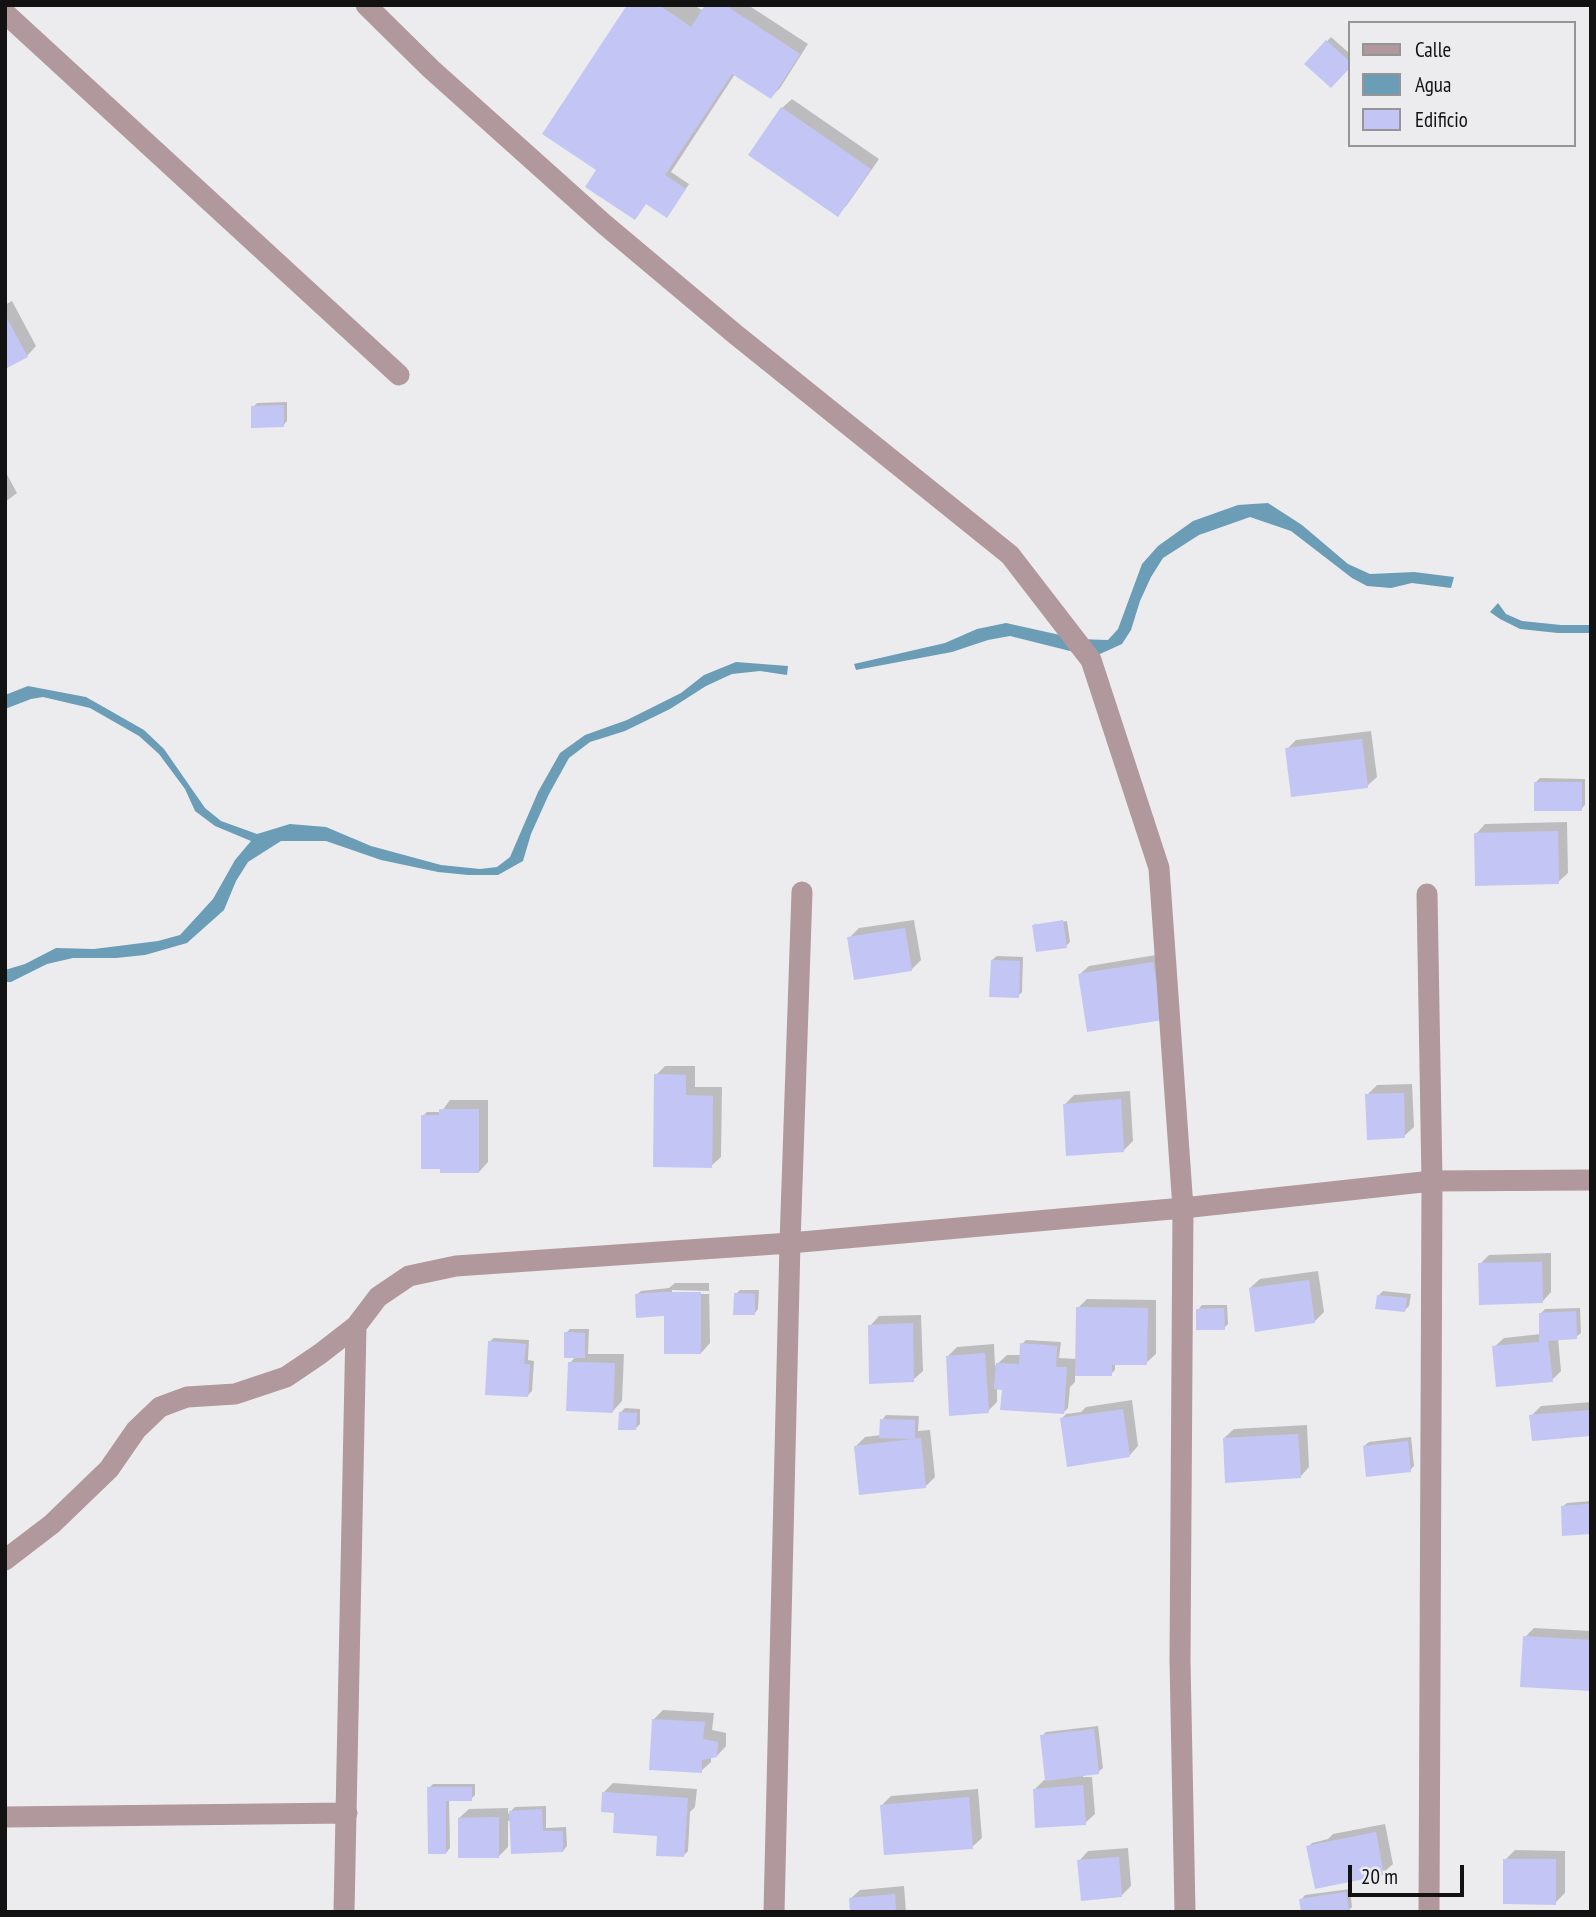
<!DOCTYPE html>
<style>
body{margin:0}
#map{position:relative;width:1596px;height:1917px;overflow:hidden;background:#ececef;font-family:"PT Sans Narrow",sans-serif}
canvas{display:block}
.frame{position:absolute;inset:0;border:7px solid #121213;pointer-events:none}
.legend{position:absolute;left:1348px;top:21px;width:228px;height:126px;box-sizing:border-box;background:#ececef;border:2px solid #959597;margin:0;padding:9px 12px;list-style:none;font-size:21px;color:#121213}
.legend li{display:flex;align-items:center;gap:14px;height:35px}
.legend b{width:35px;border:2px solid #959597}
.scale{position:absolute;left:1348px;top:1865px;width:116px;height:32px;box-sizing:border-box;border:4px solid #121213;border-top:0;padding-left:9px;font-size:21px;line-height:24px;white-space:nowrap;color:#121213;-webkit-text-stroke:5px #ececef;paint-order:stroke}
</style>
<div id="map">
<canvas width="1596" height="1917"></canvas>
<div class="frame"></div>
<ul class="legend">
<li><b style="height:9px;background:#b0989c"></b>Calle</li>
<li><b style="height:19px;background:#6b9db7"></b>Agua</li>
<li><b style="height:19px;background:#c3c6f5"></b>Edificio</li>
</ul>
<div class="scale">20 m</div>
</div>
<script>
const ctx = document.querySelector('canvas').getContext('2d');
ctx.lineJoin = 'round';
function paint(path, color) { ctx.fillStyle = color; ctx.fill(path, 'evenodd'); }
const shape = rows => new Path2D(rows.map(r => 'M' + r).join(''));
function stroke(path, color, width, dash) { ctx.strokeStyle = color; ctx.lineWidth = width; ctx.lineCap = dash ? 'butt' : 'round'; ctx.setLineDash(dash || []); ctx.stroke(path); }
paint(shape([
 [1268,503,1302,525,1348,564,1370,574,1414,572,1454,577,1451,588,1412,583,1391,588,1367,586,1352,578,1291,531,1250,517,1199,535,1163,558,1151,577,1140,601,1131,630,1122,644,1100,654,1078,653,1010,636,988,640,952,652,856,670,854,664,945,643,977,629,1006,623,1078,639,1108,640,1118,629,1142,564,1158,546,1193,521,1238,505],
 [1498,603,1506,614,1522,621,1561,625,1591,625,1591,633,1558,633,1520,629,1500,619,1490,612],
 [736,662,788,666,787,675,760,671,732,674,706,686,670,709,625,731,590,742,569,758,549,794,531,834,523,861,498,875,468,875,438,872,381,860,326,841,281,841,248,862,236,881,224,910,187,943,145,955,116,958,73,958,47,964,11,982,5,982,5,970,25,964,56,948,94,949,158,941,180,935,213,899,235,860,251,841,215,826,195,811,185,789,159,754,139,736,90,708,43,697,31,699,5,709,5,695,28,686,86,697,144,730,164,749,205,808,221,821,257,834,290,824,326,827,371,846,441,865,480,869,497,867,510,857,538,792,560,753,585,735,627,720,681,693,704,675]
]), '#6b9db7');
paint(shape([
 [630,5,694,5,703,11,707,5,748,5,808,44,780,88,771,97,735,74,671,172,689,184,671,211,647,202,635,218,597,171],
 [1331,37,1349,53,1349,67,1331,86,1307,63],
 [792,99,879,159,847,205,838,214,782,108],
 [12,301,36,346,27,356,5,367,5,305],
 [287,402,287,421,283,426,253,407,257,403],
 [5,471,17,493,5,502],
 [1371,731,1377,777,1367,786,1287,749,1296,740],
 [1540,778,1585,779,1585,805,1581,809,1535,783],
 [1567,822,1568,873,1558,882,1476,834,1485,824],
 [914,920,921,960,911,970,849,938,859,928],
 [1067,921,1070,942,1066,946,1034,925,1036,923,1036,926],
 [1162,954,1171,1009,1079,975,1089,966],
 [997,956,1023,957,1022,992,1018,996,992,960],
 [665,1066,695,1066,695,1087,722,1087,721,1157,711,1166,656,1075],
 [1412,1084,1414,1127,1404,1136,1367,1095,1377,1085],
 [1130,1091,1133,1141,1123,1151,1065,1104,1074,1095],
 [450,1100,488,1100,488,1162,479,1172,441,1168,423,1116,427,1112,441,1112],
 [1551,1253,1551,1292,1542,1302,1480,1264,1489,1255],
 [1318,1271,1324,1312,1314,1322,1250,1288,1260,1279],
 [675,1283,709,1283,710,1343,701,1353,665,1314,636,1295,641,1291,669,1288],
 [672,1290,709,1291,709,1294,672,1294],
 [740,1290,759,1290,758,1309,754,1314,736,1294],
 [1383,1291,1411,1294,1409,1306,1405,1310,1378,1296],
 [1087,1299,1156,1300,1156,1354,1146,1363,1115,1363,1115,1370,1111,1374,1075,1374,1075,1382,1070,1387,1068,1408,1064,1412,997,1387,997,1402,988,1411,947,1357,957,1347,994,1344,995,1366,1007,1355,1021,1355,1022,1344,1026,1340,1061,1342,1059,1358,1077,1359,1078,1308],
 [1202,1305,1227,1305,1228,1324,1224,1328,1198,1310],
 [1580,1308,1581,1333,1576,1337,1558,1338,1561,1371,1552,1380,1494,1347,1504,1338,1541,1334,1540,1314,1545,1309],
 [921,1315,923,1371,913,1380,870,1326,879,1316],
 [570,1329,589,1329,588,1354,624,1354,622,1401,613,1411,570,1363,576,1356,566,1333],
 [494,1338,529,1340,528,1360,534,1361,532,1391,528,1395,489,1342],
 [1132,1400,1138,1446,1129,1456,1061,1419,1066,1414,1081,1412,1086,1407],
 [1591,1402,1591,1434,1531,1416,1541,1406],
 [625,1408,640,1409,640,1424,635,1429,620,1413],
 [886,1415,919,1416,918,1431,930,1430,935,1477,926,1486,855,1447,865,1437,881,1435,882,1420],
 [1307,1425,1309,1467,1300,1477,1224,1438,1234,1429],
 [1411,1437,1414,1466,1410,1470,1364,1446,1369,1442],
 [1591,1501,1591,1532,1562,1507,1567,1503],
 [1534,1628,1591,1631,1591,1690,1525,1637],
 [663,1710,714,1713,712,1730,726,1733,726,1746,717,1756,711,1757,711,1762,701,1771,653,1720],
 [1098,1726,1103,1768,1098,1772,1083,1774,1083,1777,1092,1777,1095,1814,1085,1823,1035,1789,1044,1780,1047,1780,1042,1736,1046,1732],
 [613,1783,697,1789,695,1807,690,1812,688,1851,683,1856,659,1834,604,1792],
 [433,1784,475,1784,475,1795,471,1799,449,1799,450,1848,446,1853,429,1788],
 [978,1789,982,1838,972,1847,882,1805,891,1796],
 [546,1806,546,1828,566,1827,567,1846,563,1851,511,1821,508,1821,508,1847,499,1856,459,1818,469,1809,508,1808,508,1814,515,1807],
 [1385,1824,1393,1864,1383,1873,1308,1847,1312,1843,1328,1839,1333,1834],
 [1128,1848,1131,1886,1122,1895,1079,1861,1088,1851],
 [1515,1850,1565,1851,1565,1893,1555,1903,1505,1860],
 [904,1886,906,1912,852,1912,850,1899,860,1890],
 [1350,1889,1352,1907,1348,1911,1301,1900,1305,1895]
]), '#0003');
paint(shape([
 [627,5,659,5,691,27,705,5,725,5,800,54,771,99,732,74,665,175,686,189,667,218,646,204,635,220,585,187,596,170,542,134],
 [1326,40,1349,61,1349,69,1331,88,1304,64],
 [781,107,871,169,838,217,748,155],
 [5,315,28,357,5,369],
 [284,405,284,427,251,428,251,406],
 [1362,739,1368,788,1291,797,1285,748],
 [1534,782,1582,782,1582,811,1534,811],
 [1558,831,1559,884,1475,886,1474,833],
 [1063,920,1067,948,1036,952,1032,925],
 [905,928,912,971,854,980,847,937],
 [991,960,1020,961,1019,998,989,997],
 [1153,962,1163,1020,1087,1032,1078,974],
 [654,1074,686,1075,686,1095,713,1096,712,1168,653,1167],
 [1404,1093,1405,1138,1367,1140,1365,1094],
 [1121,1099,1124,1152,1066,1156,1063,1104],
 [439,1109,479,1109,479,1173,440,1173,440,1169,421,1169,421,1115,439,1115],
 [1542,1262,1543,1303,1479,1305,1478,1263],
 [1309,1280,1315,1323,1255,1332,1249,1288],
 [663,1292,701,1292,701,1354,664,1354,664,1316,636,1318,635,1294],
 [734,1293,755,1294,755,1315,733,1315],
 [1377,1295,1407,1298,1405,1312,1375,1309],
 [1076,1307,1148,1308,1147,1365,1112,1365,1112,1376,1075,1376],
 [1224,1308,1225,1330,1196,1330,1196,1309],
 [1576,1311,1577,1339,1548,1341,1553,1382,1496,1387,1492,1346,1539,1342,1539,1313],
 [913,1323,914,1382,869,1384,868,1325],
 [564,1332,585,1333,585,1358,564,1358],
 [488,1341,526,1344,524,1364,530,1364,528,1397,485,1395],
 [1020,1343,1057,1346,1056,1367,1067,1367,1064,1414,1000,1410,1002,1390,994,1389,996,1363,1019,1364],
 [985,1353,989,1413,949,1416,946,1356],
 [568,1362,615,1363,613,1413,566,1411],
 [1123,1409,1130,1457,1067,1467,1060,1418],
 [1591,1410,1591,1436,1532,1441,1529,1415],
 [619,1412,637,1413,636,1430,618,1430],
 [880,1419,915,1420,915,1439,879,1438],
 [1298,1434,1301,1478,1225,1483,1223,1438],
 [921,1438,926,1488,859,1495,854,1446],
 [1408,1441,1411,1472,1366,1477,1363,1446],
 [1591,1504,1591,1534,1562,1536,1561,1506],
 [1523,1636,1591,1640,1591,1691,1520,1687],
 [652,1719,705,1722,703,1739,718,1742,717,1757,702,1760,702,1773,649,1770],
 [1094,1729,1099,1774,1045,1781,1040,1735],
 [1083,1785,1086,1825,1035,1828,1033,1789],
 [427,1787,472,1787,472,1801,446,1801,446,1854,428,1854],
 [602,1792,688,1798,684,1857,656,1856,657,1836,613,1833,614,1813,601,1812],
 [969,1797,973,1849,884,1855,880,1805],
 [542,1809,543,1831,563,1831,563,1852,511,1854,509,1811],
 [499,1817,499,1858,458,1858,458,1818],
 [1376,1832,1384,1875,1315,1889,1306,1846],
 [1119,1857,1122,1897,1081,1901,1077,1860],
 [1503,1859,1556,1859,1556,1905,1503,1904],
 [1346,1892,1349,1912,1301,1912,1299,1899],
 [895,1894,896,1912,850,1912,849,1898]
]), '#c3c6f5');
stroke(shape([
 [5,13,399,375],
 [1427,894,1432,1181]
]), '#b0989c', 21);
stroke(shape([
 [366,5,431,69,604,224,735,334,1010,555,1091,660,1159,868,1183,1208,1180,1660,1185,1912],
 [5,1560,52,1524,109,1469,136,1430,160,1407,187,1397,235,1394,286,1377,320,1354,356,1326,378,1297,409,1276,456,1266,790,1243,1183,1208,1432,1181,1591,1180],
 [5,1817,347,1813],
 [344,1912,356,1326],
 [774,1912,790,1243,802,892],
 [1429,1912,1432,1181]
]), '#b0989c', 21);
</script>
